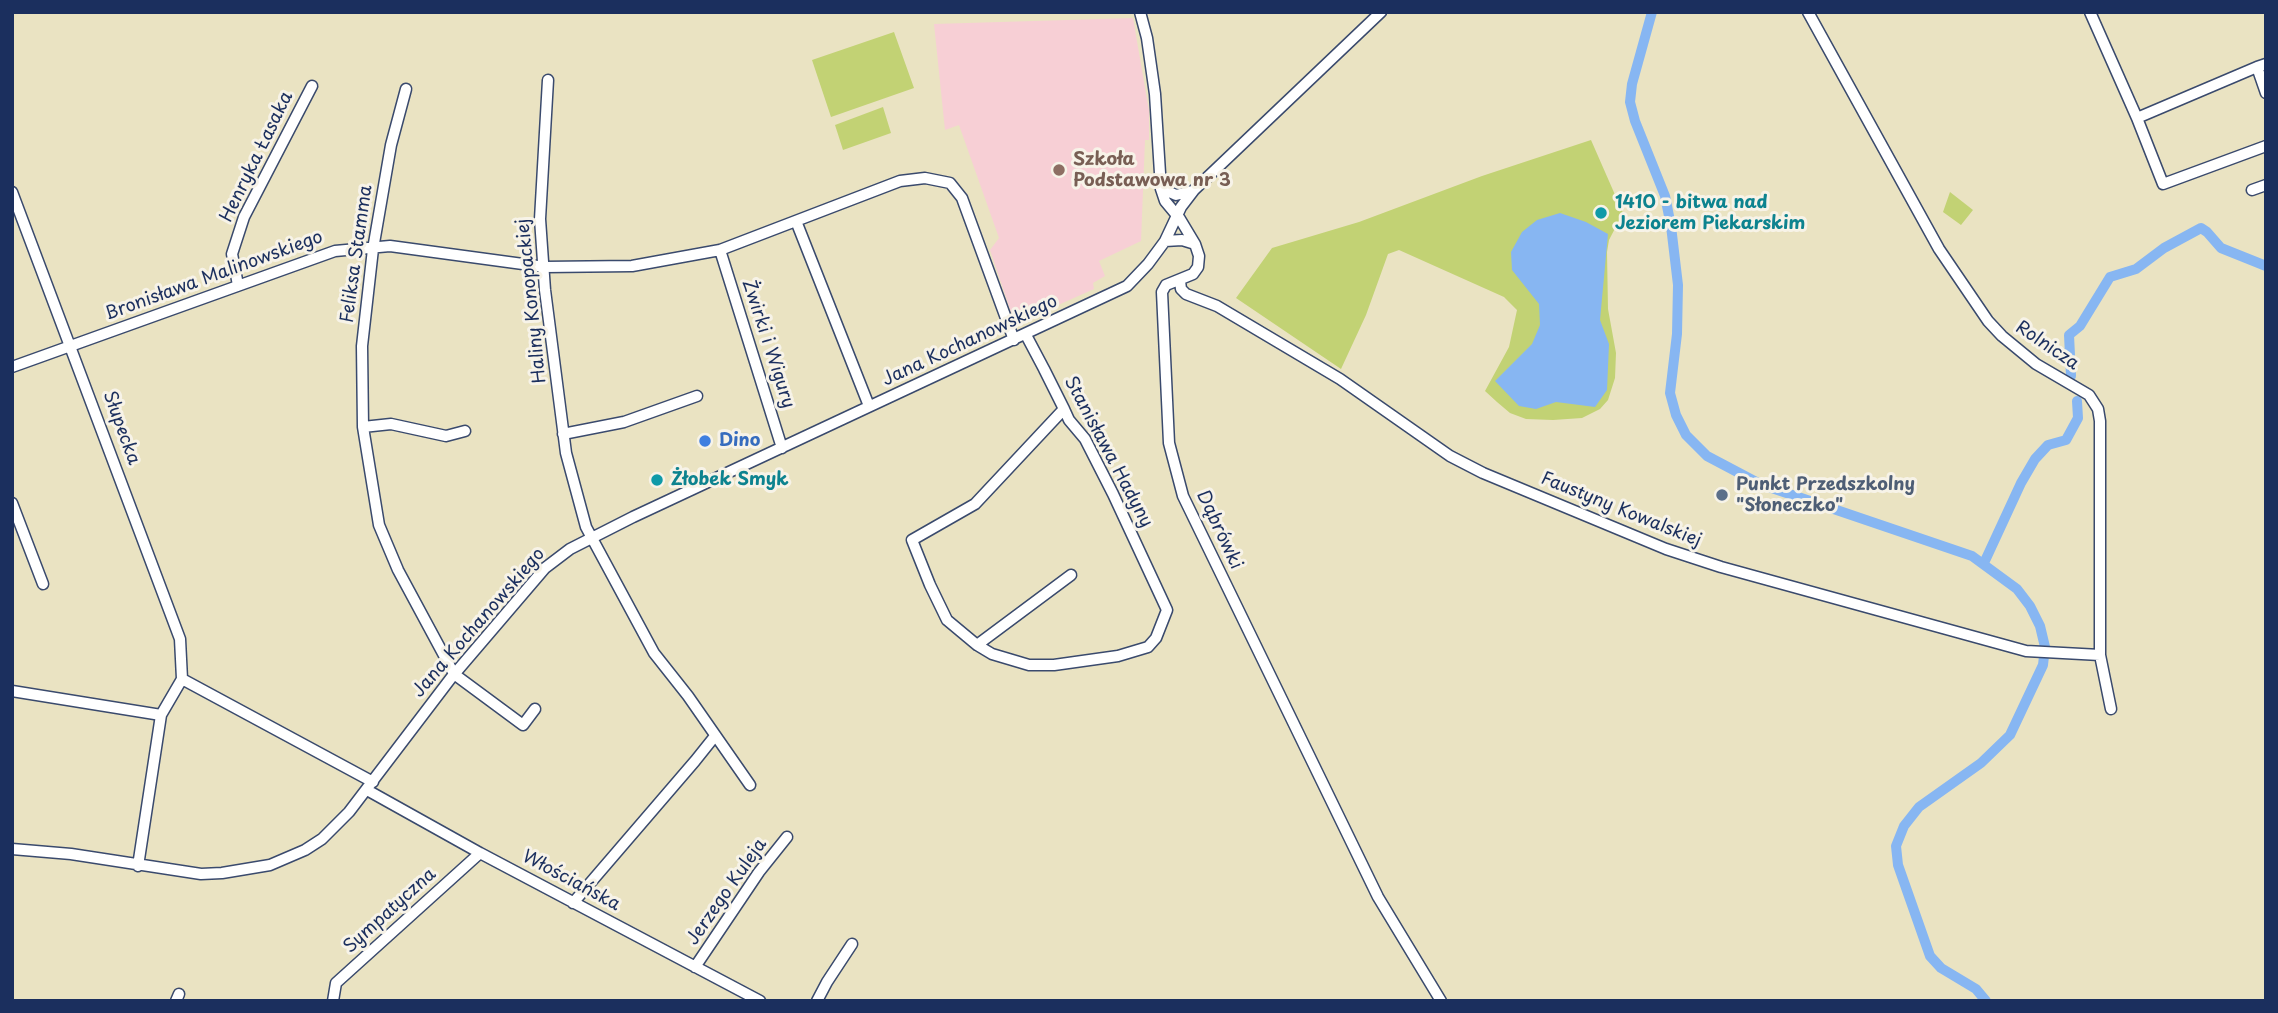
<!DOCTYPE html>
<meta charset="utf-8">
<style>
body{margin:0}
#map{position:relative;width:2278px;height:1013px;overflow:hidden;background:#eae3c2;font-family:"Playpen Sans",sans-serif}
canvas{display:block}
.frame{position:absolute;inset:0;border:14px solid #1b2f5e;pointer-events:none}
</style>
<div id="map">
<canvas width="2278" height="1013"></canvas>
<div class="frame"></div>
</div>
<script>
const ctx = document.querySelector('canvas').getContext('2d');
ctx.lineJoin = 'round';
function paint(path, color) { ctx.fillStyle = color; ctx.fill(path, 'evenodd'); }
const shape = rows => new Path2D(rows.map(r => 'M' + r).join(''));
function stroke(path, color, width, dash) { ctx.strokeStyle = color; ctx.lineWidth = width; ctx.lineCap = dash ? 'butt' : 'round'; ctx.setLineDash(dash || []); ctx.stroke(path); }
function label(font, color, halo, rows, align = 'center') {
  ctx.font = font + ' "Playpen Sans",sans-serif'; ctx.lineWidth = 6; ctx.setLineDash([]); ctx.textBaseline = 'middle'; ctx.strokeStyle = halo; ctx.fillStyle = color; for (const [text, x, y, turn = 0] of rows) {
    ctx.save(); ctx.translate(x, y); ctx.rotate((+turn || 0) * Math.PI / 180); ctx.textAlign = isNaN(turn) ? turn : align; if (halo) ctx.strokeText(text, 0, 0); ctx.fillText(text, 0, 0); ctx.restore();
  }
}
paint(shape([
 [1133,18,1149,111,1149,140,1145,140,1141,241,1099,261,1105,276,1093,283,1094,289,1020,322,1011,312,990,250,999,238,959,125,945,130,934,24]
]), '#f7cfd5');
paint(shape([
 [894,32,914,88,831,117,812,60],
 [883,107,891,133,843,150,835,125],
 [1591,140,1623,213,1609,240,1607,252,1608,309,1616,353,1615,378,1608,400,1600,409,1582,418,1553,420,1526,419,1510,413,1497,402,1485,391,1509,347,1517,310,1504,297,1399,250,1388,254,1366,315,1341,369,1236,298,1272,248,1359,222,1482,176],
 [1950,192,1973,210,1961,225,1943,212]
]), '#c2d274');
paint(shape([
 [1560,213,1586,222,1608,234,1600,320,1609,344,1607,390,1595,407,1556,402,1536,409,1519,406,1495,381,1532,344,1540,325,1539,304,1512,270,1511,252,1522,232,1537,220]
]), '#87b6f2');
stroke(shape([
 [1652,12,1632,84,1630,102,1635,121,1665,196,1671,226,1678,285,1677,334,1670,393,1676,415,1686,435,1707,456,1760,484,1972,556,2017,589,2030,606,2040,626,2045,647,2043,665,2010,735,1981,763,1919,807,1904,826,1896,846,1898,865,1930,956,1941,968,1976,989,1986,1001],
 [2071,376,2069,335,2080,326,2110,277,2136,269,2164,248,2201,228,2207,232,2221,248,2266,266],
 [1984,563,2021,483,2035,459,2048,445,2066,440,2078,418,2077,401]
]), '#87b6f2', 10);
const minor = shape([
 [1140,12,1147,38,1155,94,1161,189,1165,201,1180,219,1195,244,1199,256,1198,267,1193,274,1166,285,1162,292,1169,443,1183,496,1378,897,1441,1001],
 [1808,12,1939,249,1988,321,2002,336,2036,364,2089,395,2098,409,2100,421,2100,655,2111,709],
 [2090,12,2137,118,2163,184,2266,146],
 [2266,64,2257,67,2266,93],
 [548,80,540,219,545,290,566,453,586,527,654,653,688,696,750,785],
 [406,89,391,145,373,249,362,346,363,427,379,525,398,570,454,674,523,725,535,709],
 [2137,118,2257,67],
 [1160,184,1165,190,1176,195,1192,191],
 [2252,190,2266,185],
 [12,192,180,639,182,679,373,782],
 [796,221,869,406],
 [1165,241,1182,240,1195,244],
 [720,250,782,448],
 [1180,281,1181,289,1186,294,1217,306,1340,379,1450,456,1483,473,1666,549,1721,567,2026,651,2100,655],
 [238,285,232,254,244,217,312,86],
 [1026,335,1044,369,1064,409,1069,420,1085,439,1113,494,1167,610,1156,638,1148,647,1118,656,1054,665,1029,665,992,654,977,645,947,620,930,585,912,540,975,504,1064,409],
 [12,367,335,251,390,246,545,267,632,266,720,250,900,181,925,178,950,183,962,198,1014,340],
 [363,427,391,424,446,436,465,431],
 [563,434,624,422,697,396],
 [12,503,43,584],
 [977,645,1071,575],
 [12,691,161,715],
 [367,790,480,853,760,1001],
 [12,849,71,854,201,874,222,873,270,865,305,850,322,839,349,812,451,678,545,568,570,549,633,517,1127,286,1148,264,1165,241,1181,207,1194,190,1381,12],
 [138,866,161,715,182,679],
 [573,903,695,761,715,736],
 [695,967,759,872,787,837],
 [176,1001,179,994],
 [333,1001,336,983,480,853],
 [817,1001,827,982,852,944]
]);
stroke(minor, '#3a4a6d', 13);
stroke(minor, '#fff', 10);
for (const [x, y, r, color] of [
 [1059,170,7,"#8d6e63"],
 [1601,213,7,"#0f9aa8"],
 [705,441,7,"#3f7fe0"],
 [657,480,7,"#0f9aa8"],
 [1722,495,7,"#5c6f8a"]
]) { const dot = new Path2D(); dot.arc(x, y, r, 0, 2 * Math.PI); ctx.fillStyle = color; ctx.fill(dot); stroke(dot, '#f7f3e8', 2.5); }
label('18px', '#1b2f5e', '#f7f3e8', [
 ["Henryka Łasaka",257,157,-64],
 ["Feliksa Stamma",357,254,-82],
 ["Bronisława Malinowskiego",214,276,-20],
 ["Haliny Konopackiej",532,301,-96],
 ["Jana Kochanowskiego",970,341,-25],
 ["Żwirki i Wigury",768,344,72],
 ["Rolnicza",2047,346,34],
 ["Słupecka",121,428,70],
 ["Stanisława Hadyny",1108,452,62],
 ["Faustyny Kowalskiej",1621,510,22],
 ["Dąbrówki",1219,530,65],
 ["Jana Kochanowskiego",479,623,-49],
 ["Włościańska",571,881,28],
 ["Jerzego Kuleja",727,892,-55],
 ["Sympatyczna",390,911,-42]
]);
label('bold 18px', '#785e54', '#f7f3e8', [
 ["Szkoła",1073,160],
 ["Podstawowa nr 3",1073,181]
], 'left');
label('bold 18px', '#0d838f', '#f7f3e8', [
 ["1410 - bitwa nad",1615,203],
 ["Jeziorem Piekarskim",1615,224],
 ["Żłobek Smyk",671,480]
], 'left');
label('bold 18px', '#366cbe', '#f7f3e8', [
 ["Dino",719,441]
], 'left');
label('bold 18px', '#4e5e75', '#f7f3e8', [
 ["Punkt Przedszkolny",1736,485],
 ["\"Słoneczko\"",1736,506]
], 'left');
</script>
